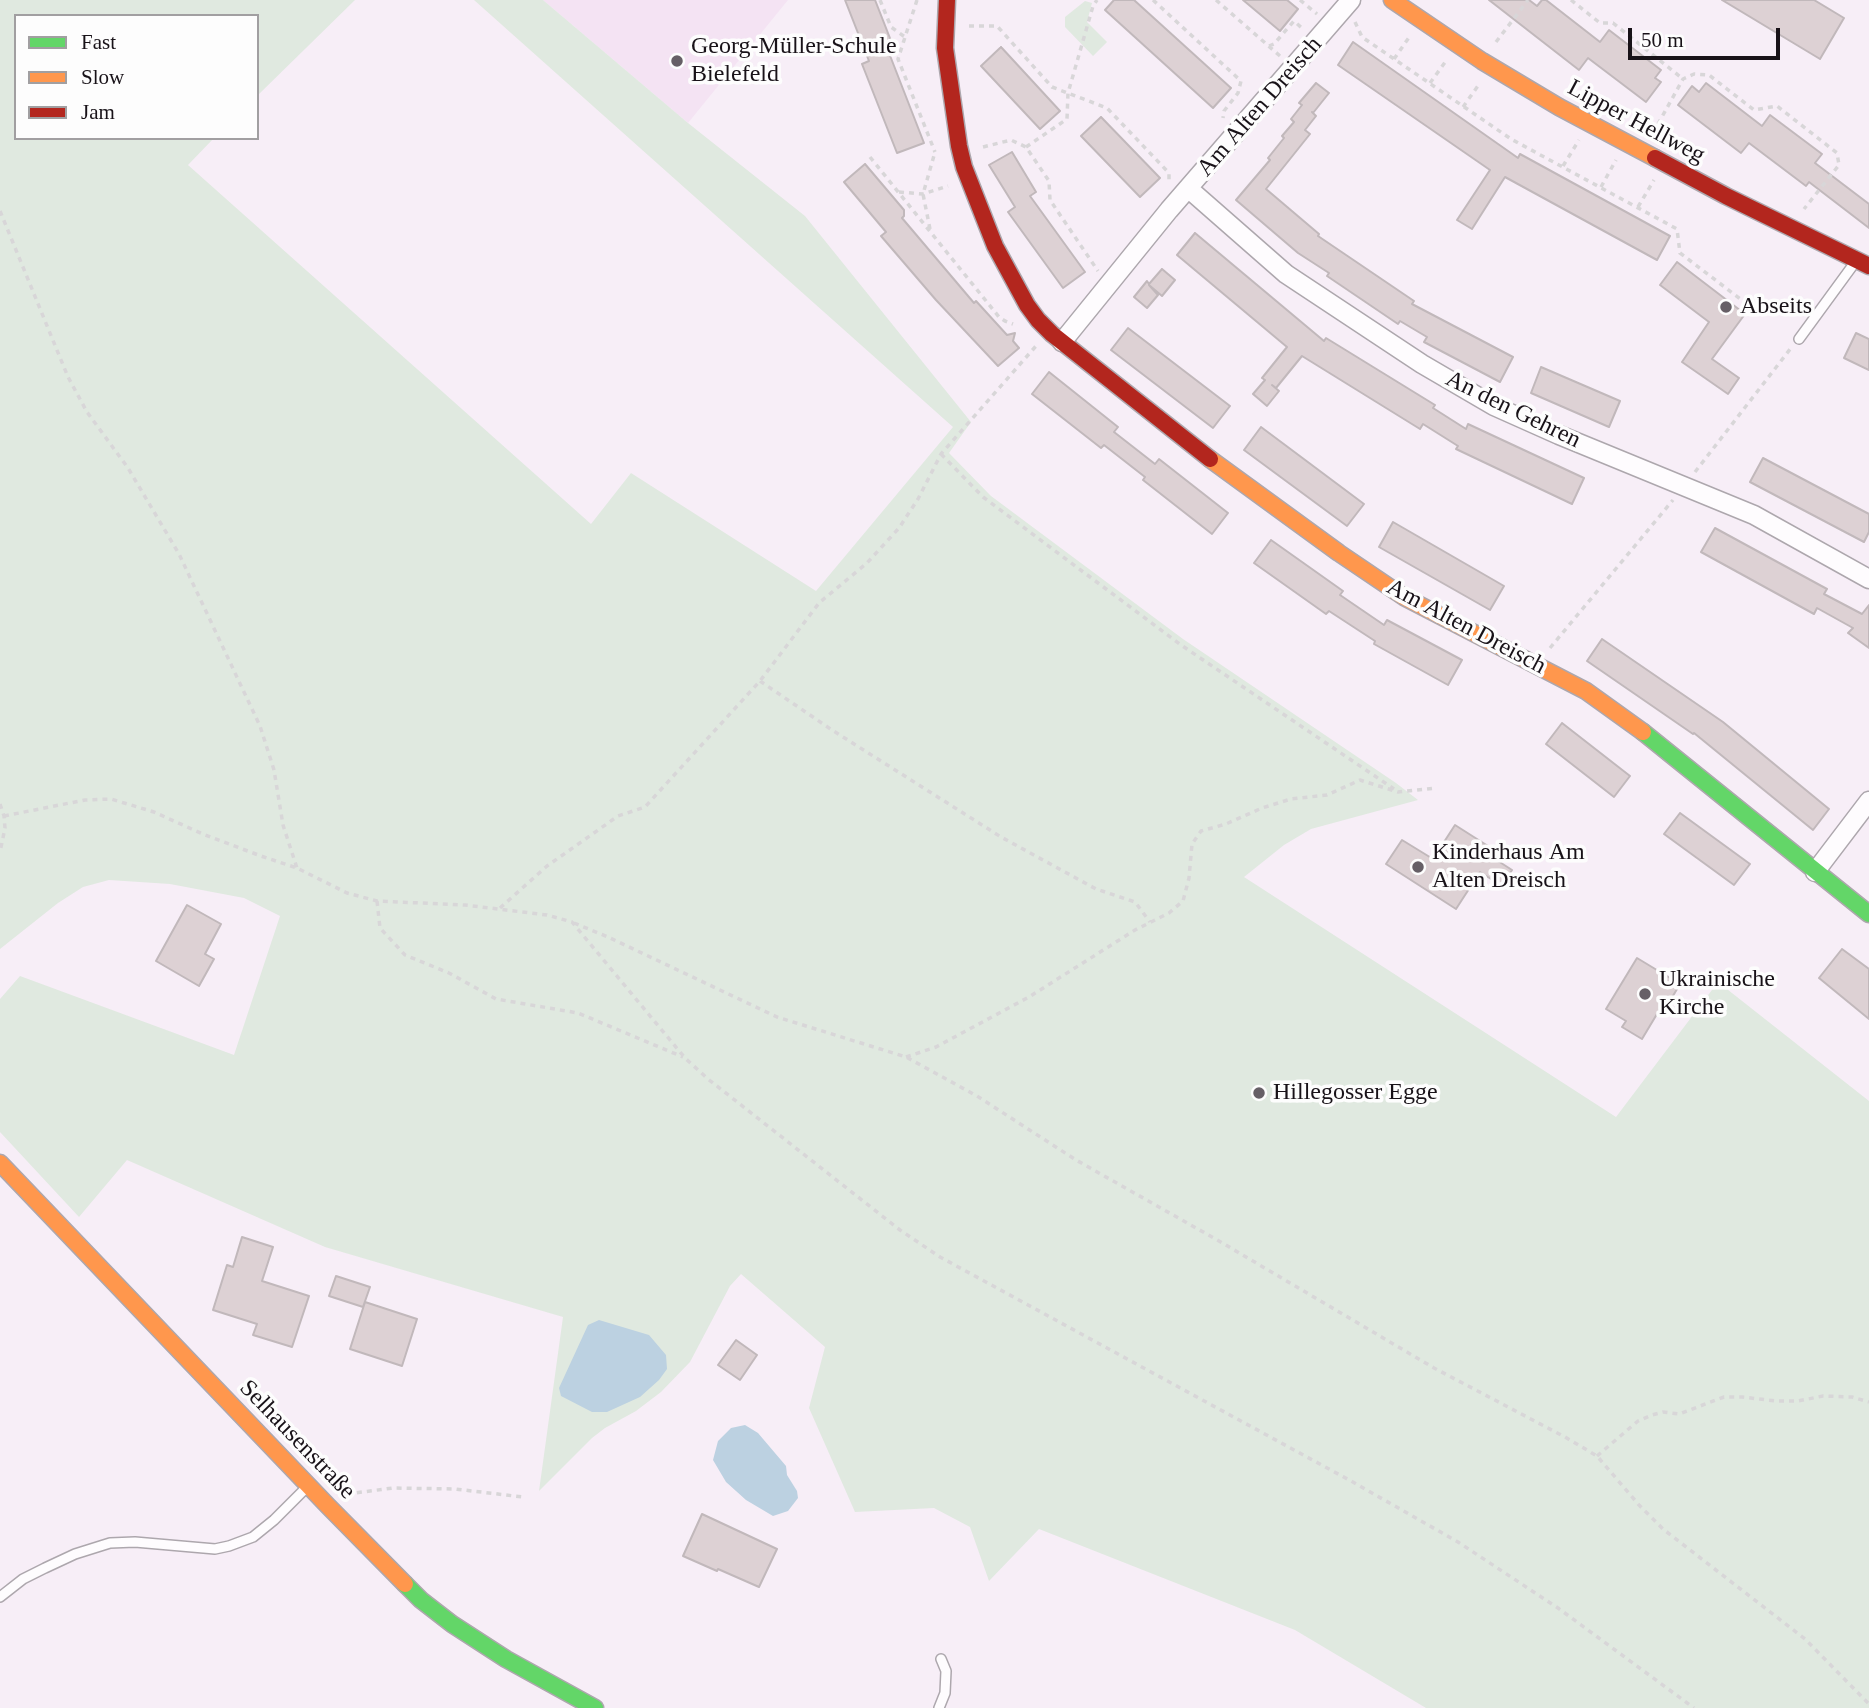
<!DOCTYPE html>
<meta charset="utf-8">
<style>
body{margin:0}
#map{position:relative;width:1869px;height:1708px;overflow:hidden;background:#f7eef7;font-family:Georgia,serif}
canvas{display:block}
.legend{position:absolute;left:14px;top:14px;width:245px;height:126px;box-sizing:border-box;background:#fdfdfd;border:2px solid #a19fa1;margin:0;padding:9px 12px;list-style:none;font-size:21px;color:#181218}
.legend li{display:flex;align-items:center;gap:14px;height:35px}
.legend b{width:35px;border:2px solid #a19fa1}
.scale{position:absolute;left:1628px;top:28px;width:152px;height:32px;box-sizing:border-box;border:4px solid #181218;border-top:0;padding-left:9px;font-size:21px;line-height:24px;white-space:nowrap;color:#181218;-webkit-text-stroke:5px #fdfdfd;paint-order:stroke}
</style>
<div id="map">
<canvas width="1869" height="1708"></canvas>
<ul class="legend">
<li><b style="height:9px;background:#63d668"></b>Fast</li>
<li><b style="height:9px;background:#ff974d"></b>Slow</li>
<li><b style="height:9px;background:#b3261e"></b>Jam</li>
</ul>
<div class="scale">50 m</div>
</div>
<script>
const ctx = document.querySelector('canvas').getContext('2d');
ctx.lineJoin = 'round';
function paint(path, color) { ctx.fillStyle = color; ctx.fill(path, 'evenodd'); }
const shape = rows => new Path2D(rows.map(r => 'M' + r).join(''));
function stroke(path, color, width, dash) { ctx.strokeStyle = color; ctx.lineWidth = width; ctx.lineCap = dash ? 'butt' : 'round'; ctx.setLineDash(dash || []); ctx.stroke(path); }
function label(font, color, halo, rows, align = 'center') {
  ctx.font = font + ' Georgia,serif'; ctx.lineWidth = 7; ctx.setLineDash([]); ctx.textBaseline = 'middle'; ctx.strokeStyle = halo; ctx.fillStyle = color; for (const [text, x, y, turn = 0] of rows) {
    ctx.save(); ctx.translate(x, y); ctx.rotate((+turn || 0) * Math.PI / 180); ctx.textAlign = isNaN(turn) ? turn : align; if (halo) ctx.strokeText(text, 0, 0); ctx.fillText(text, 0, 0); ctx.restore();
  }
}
paint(shape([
 [543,0,788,0,688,123]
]), '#f4e3f3');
paint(shape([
 [0,0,355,0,257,96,257,16,16,16,16,138,214,138,188,165,591,524,631,473,816,591,953,427,474,0,543,0,688,123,805,216,971,422,949,453,991,496,1183,639,1396,783,1418,800,1311,829,1284,845,1244,877,1616,1117,1718,982,1869,1101,1869,1708,1426,1708,1295,1630,1039,1529,989,1581,970,1527,934,1508,855,1512,809,1408,825,1347,741,1274,730,1286,690,1362,661,1392,636,1411,605,1428,592,1438,539,1491,563,1317,325,1247,127,1160,79,1217,0,1132,0,999,20,976,234,1055,280,916,244,898,170,884,109,880,83,887,58,903,0,949],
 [1085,1,1092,3,1087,22,1107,42,1093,56,1065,27,1065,17]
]), '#e0e9e0');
paint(shape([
 [599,1320,649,1335,666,1355,667,1369,659,1380,640,1397,607,1412,592,1412,561,1396,559,1388,588,1325],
 [745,1425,758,1433,786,1466,787,1475,797,1491,798,1498,788,1511,773,1516,746,1500,726,1482,713,1460,718,1441,731,1428]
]), '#bcd1e1');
const building = shape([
 [845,0,875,0,895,51,889,53,924,143,897,153,862,64,869,61,845,0],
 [1114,0,1134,0,1231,88,1213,108,1105,10,1114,0],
 [1243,0,1287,0,1298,9,1280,31,1243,0],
 [1489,0,1529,0,1537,6,1542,0,1546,0,1600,42,1609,30,1661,70,1655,78,1661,82,1646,102,1588,58,1579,70,1489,0],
 [1722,0,1814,0,1844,18,1820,59,1722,0],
 [1353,42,1518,158,1520,154,1670,236,1657,260,1505,177,1472,229,1457,220,1490,170,1338,65,1353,42],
 [1001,47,1060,111,1040,129,981,66,1001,47],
 [1316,83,1329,93,1313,113,1312,112,1316,116,1305,130,1310,134,1266,189,1319,234,1318,236,1414,301,1412,304,1513,357,1500,382,1424,342,1427,337,1400,321,1398,324,1327,276,1329,273,1298,253,1236,200,1270,160,1268,158,1284,138,1282,136,1294,122,1291,119,1302,105,1299,103,1316,83],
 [1706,83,1762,126,1770,115,1822,154,1815,163,1869,204,1869,228,1809,182,1806,186,1749,143,1741,153,1678,105,1692,86,1699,92,1706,83],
 [1101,117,1160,178,1140,197,1081,136,1101,117],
 [1012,152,1036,192,1030,196,1085,272,1063,288,1008,212,1015,207,989,165,1012,152],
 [865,164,904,210,904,216,902,218,974,303,976,301,1007,335,1015,333,1013,341,1019,348,998,366,936,300,881,236,886,232,844,182,865,164],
 [1195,233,1324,341,1326,338,1435,405,1433,408,1466,429,1468,424,1584,478,1572,504,1456,449,1458,446,1423,424,1420,429,1302,356,1276,388,1272,385,1279,391,1267,406,1253,394,1265,380,1262,378,1287,347,1177,255,1195,233],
 [1677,262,1745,314,1712,359,1739,378,1728,394,1682,362,1709,322,1660,285,1677,262],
 [1162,269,1175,280,1162,296,1149,285,1158,295,1147,308,1134,297,1147,281,1149,284,1162,269],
 [1128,328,1230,406,1213,428,1111,350,1128,328],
 [1856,333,1869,339,1869,370,1844,358,1856,333],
 [1541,367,1620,401,1609,427,1531,393,1541,367],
 [1049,372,1118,427,1114,432,1155,464,1159,459,1228,513,1212,534,1143,480,1145,477,1104,445,1101,448,1032,394,1049,372],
 [1261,427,1364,504,1347,526,1244,450,1261,427],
 [1763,458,1869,514,1869,532,1864,542,1750,482,1763,458],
 [1393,522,1504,586,1490,610,1379,547,1393,522],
 [1715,528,1827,589,1824,594,1862,614,1869,605,1869,648,1848,633,1853,628,1817,608,1814,614,1701,552,1715,528],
 [1271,540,1343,591,1340,595,1384,625,1387,620,1462,660,1448,685,1374,644,1375,641,1329,611,1326,614,1254,563,1271,540],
 [1602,639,1723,722,1829,809,1813,830,1694,733,1693,734,1587,661,1602,639],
 [1562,723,1630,776,1614,797,1546,744,1562,723],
 [1680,813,1750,864,1734,885,1664,834,1680,813],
 [1455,825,1499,853,1495,859,1512,870,1502,886,1480,872,1456,909,1386,864,1402,840,1433,859,1455,825],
 [187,905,221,924,205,954,214,959,199,986,156,961,187,905],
 [1842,949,1869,969,1869,1019,1819,978,1842,949],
 [1637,958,1680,984,1667,1006,1663,1004,1642,1039,1622,1027,1626,1021,1606,1009,1637,958],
 [242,1237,273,1247,262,1281,309,1296,292,1347,253,1335,257,1324,213,1310,227,1265,233,1267,242,1237],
 [336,1276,370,1287,363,1307,329,1296,336,1276],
 [365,1302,417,1319,402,1366,350,1349,365,1302],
 [736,1340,757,1355,740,1380,718,1365,736,1340],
 [702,1514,777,1549,759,1587,718,1569,717,1571,683,1556,702,1514]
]);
paint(building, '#ddd1d4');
stroke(building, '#c1b8bb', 2);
const lane = shape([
 [1799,339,1856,261],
 [0,1597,23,1579,45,1568,75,1554,110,1543,135,1542,215,1549,229,1546,253,1537,274,1520,308,1486],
 [939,1708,945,1693,946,1671,941,1659]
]);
const street = shape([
 [1189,189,1286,274,1422,364,1494,406,1559,435,1754,515,1869,579],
 [1062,342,1169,210,1351,0],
 [1815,872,1869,801]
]);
const fast = shape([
 [1643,732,1869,914],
 [405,1584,421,1600,452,1624,506,1659,595,1708]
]);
const slow = shape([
 [1392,0,1482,61,1559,107,1655,158],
 [1210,459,1339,553,1404,597,1586,691,1643,732],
 [0,1163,328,1506,405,1584]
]);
const jam = shape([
 [947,0,945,48,959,146,964,167,995,246,1027,305,1038,320,1052,334,1210,459],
 [1655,158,1726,196,1869,266]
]);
stroke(lane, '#ada7ad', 12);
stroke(street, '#ada7ad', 21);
stroke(fast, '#ada7ad', 19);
stroke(slow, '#ada7ad', 19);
stroke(jam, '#ada7ad', 19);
stroke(shape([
 [880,0,891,27,905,37],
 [917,0,898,59,935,152],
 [1153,0,1241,81,1238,93,1224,111,1223,118],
 [1216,0,1280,56],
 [1300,0,1317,14],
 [1571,0,1600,23,1613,23,1683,79],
 [1355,22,1362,37,1511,139,1677,229,1680,253,1760,314],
 [969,26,997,26,1052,87,1107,108,1169,173,1169,180],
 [1496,42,1528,0],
 [1269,46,1274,44,1294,21,1303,29],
 [1394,59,1410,36],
 [1430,83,1446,61],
 [1463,107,1480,83],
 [1653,133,1683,79,1694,74,1709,75,1754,110,1777,106,1837,153,1839,165,1804,209],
 [983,147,1011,140,1026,147,1049,181,1050,200,1098,271],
 [1026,147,1067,119,1068,93,1093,6,1097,0],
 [870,157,999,317,1005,321,1013,324],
 [1563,166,1579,140],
 [1601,187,1616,160],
 [899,192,923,194,948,186],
 [1638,207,1654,180],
 [0,211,68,377,87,412,128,468,179,554,260,726,274,770,283,825,297,868],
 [930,229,923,194,935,152],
 [941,454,983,497,1181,645,1394,789],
 [1695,472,1791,348],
 [1550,648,1673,500],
 [760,681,832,730,1001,837,1096,889,1135,902,1150,922],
 [0,804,4,816,5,828,0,852],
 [4,816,85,800,111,799,154,812,205,835,261,856,297,868,347,893,377,901,465,905,547,915,572,922,685,1058,708,1079,900,1230,940,1257,1351,1481,1458,1542,1558,1608,1694,1708],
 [377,901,380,928,405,955,449,973,496,999,578,1013,683,1057],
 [500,908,547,866,618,816,645,807,760,681,819,603,867,563,899,528,918,499,941,454,1036,346],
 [574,923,608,937,777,1017,906,1057,977,1096,1076,1160,1219,1241,1434,1368,1565,1437,1597,1456,1639,1505,1663,1529,1805,1639,1869,1704],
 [906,1057,936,1047,1029,997,1135,930,1169,913,1183,901,1189,878,1192,844,1201,831,1226,824,1262,808,1291,799,1327,795,1360,780,1398,792,1437,788],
 [1597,1456,1638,1421,1652,1415,1663,1412,1679,1414,1724,1397,1742,1397,1776,1401,1798,1401,1823,1396,1852,1397,1869,1402],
 [347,1494,393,1488,455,1489,523,1497]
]), '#d8d6d8', 3.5, [5, 5]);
stroke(lane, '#fefcfe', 9);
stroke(street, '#fefcfe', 18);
stroke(fast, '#63d668', 16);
stroke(slow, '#ff974d', 16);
stroke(jam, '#b3261e', 16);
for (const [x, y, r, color] of [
 [677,61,7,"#665f66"],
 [1726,307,7,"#665f66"],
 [1418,867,7,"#665f66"],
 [1645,994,7,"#665f66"],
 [1259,1093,7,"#665f66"]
]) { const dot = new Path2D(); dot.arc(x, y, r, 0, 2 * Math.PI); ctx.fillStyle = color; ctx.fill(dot); stroke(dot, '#fdfdfd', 2.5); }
label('24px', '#181218', '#fdfdfd', [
 ["Georg-Müller-Schule",691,47],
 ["Bielefeld",691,75],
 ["Abseits",1740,307],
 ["Kinderhaus Am",1432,853],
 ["Alten Dreisch",1432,881],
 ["Ukrainische",1659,980],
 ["Kirche",1659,1008],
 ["Hillegosser Egge",1273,1093]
], 'left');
label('24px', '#181218', '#fdfdfd', [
 ["Am Alten Dreisch",1260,107,-49],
 ["Lipper Hellweg",1636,122,28],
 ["An den Gehren",1513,410,26],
 ["Am Alten Dreisch",1466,627,28],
 ["Selhausenstraße",297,1440,46]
]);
</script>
